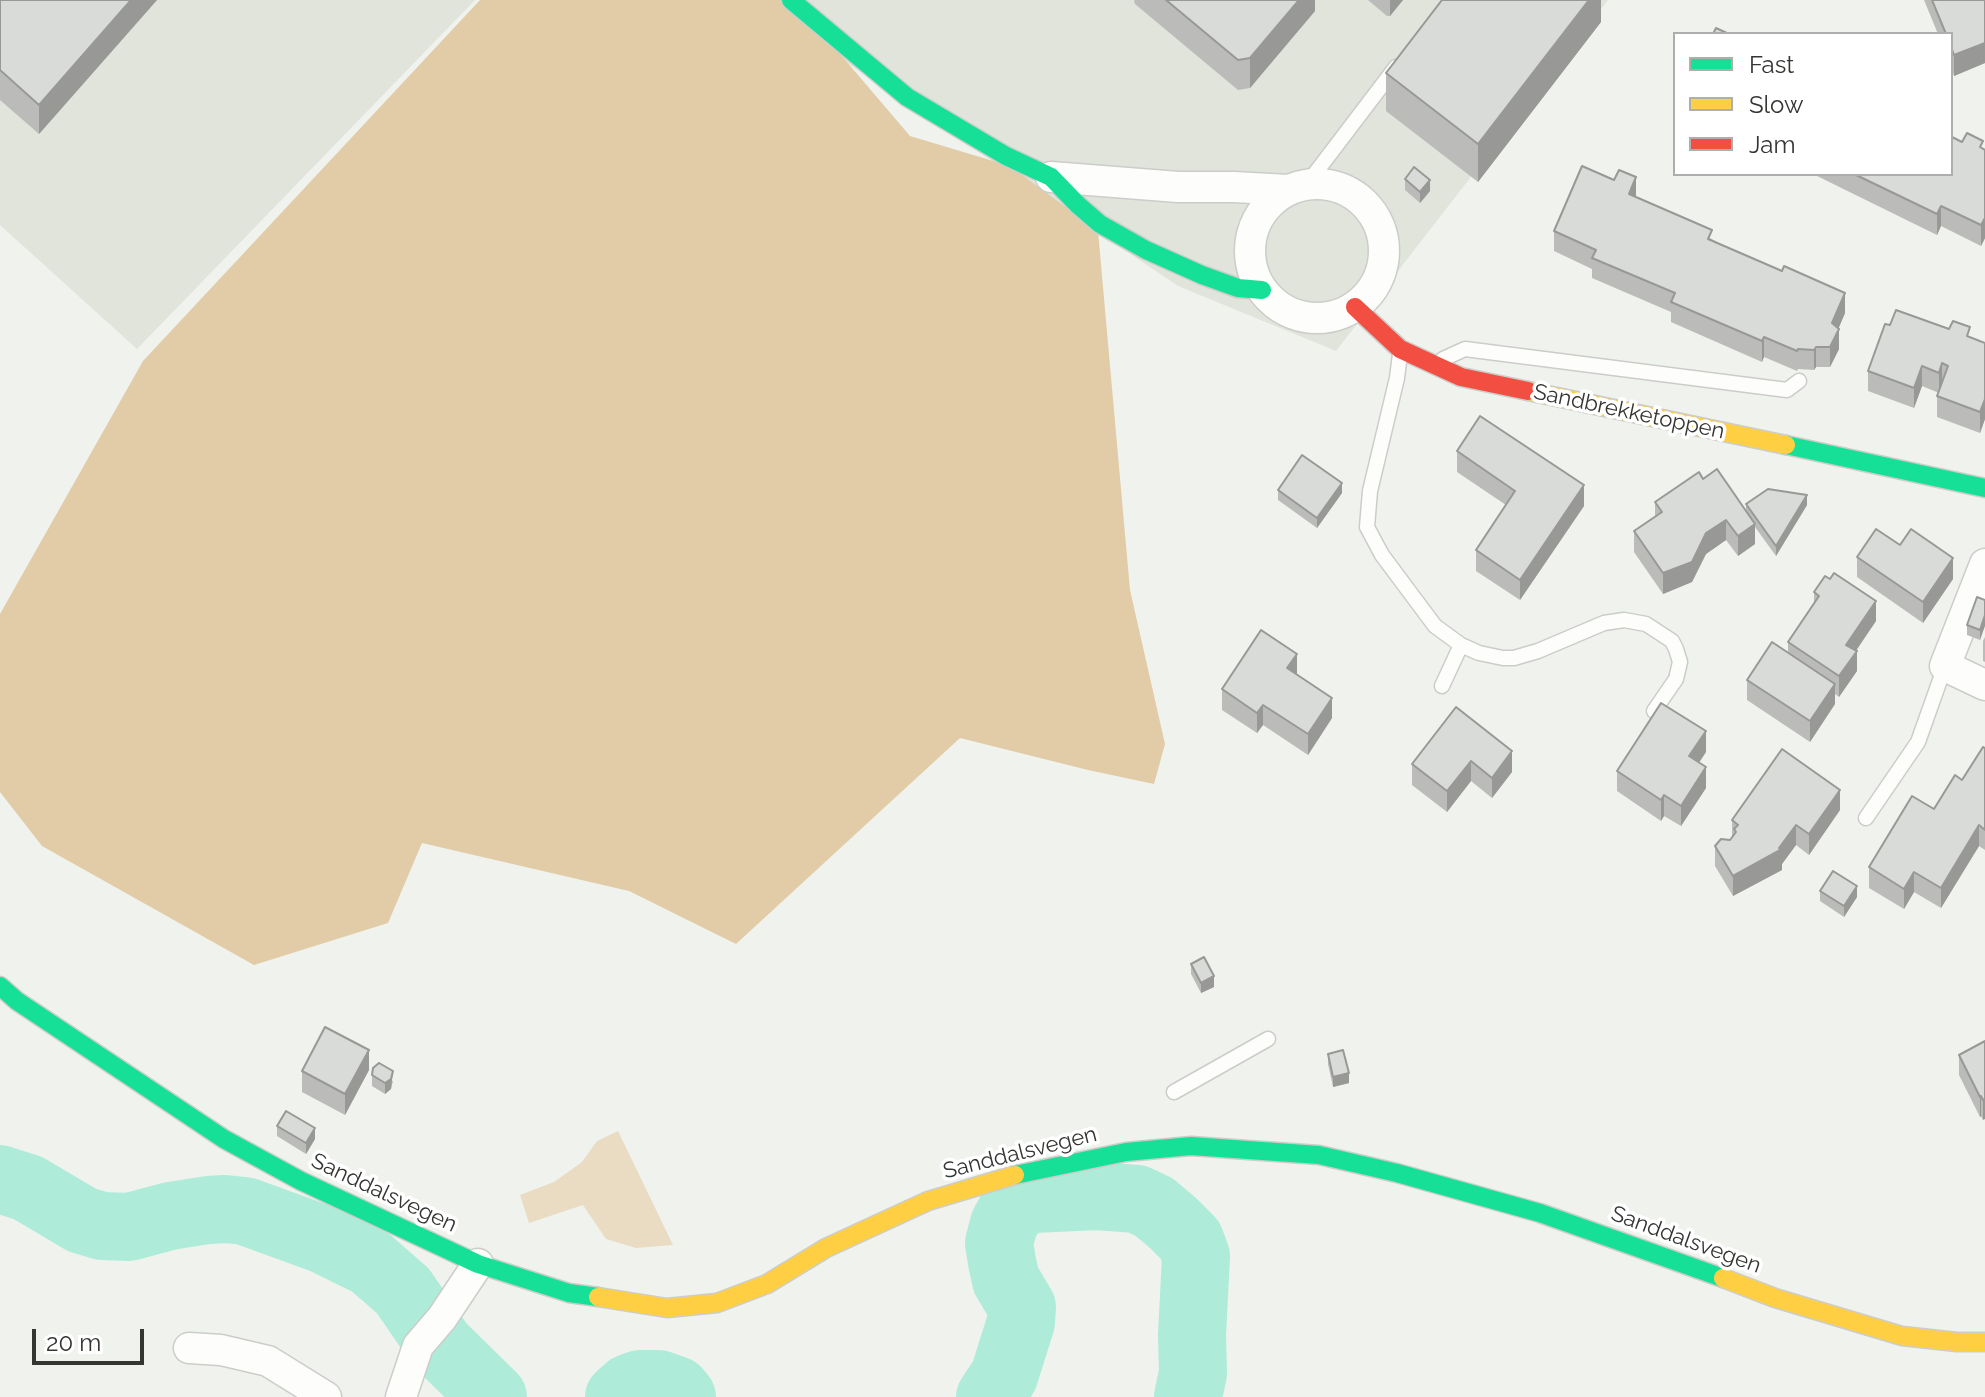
<!DOCTYPE html>
<style>
body{margin:0}
#map{position:relative;width:1985px;height:1397px;overflow:hidden;background:#f0f2ee;font-family:Raleway,sans-serif}
canvas{display:block}
.legend{position:absolute;left:1673px;top:32px;width:280px;height:144px;box-sizing:border-box;background:#fff;border:2px solid #aeafad;margin:0;padding:10px 14px;list-style:none;font-size:24px;color:#353633}
.legend li{display:flex;align-items:center;gap:16px;height:40px}
.legend b{width:40px;border:2px solid #aeafad}
.scale{position:absolute;left:32px;top:1329px;width:112px;height:36px;box-sizing:border-box;border:4px solid #353633;border-top:0;padding-left:10px;font-size:24px;line-height:28px;white-space:nowrap;color:#353633;-webkit-text-stroke:6px #fff;paint-order:stroke}
</style>
<div id="map">
<canvas width="1985" height="1397"></canvas>
<ul class="legend">
<li><b style="height:10px;background:#16e098"></b>Fast</li>
<li><b style="height:10px;background:#ffcf43"></b>Slow</li>
<li><b style="height:10px;background:#f24e42"></b>Jam</li>
</ul>
<div class="scale">20 m</div>
</div>
<script>
const ctx = document.querySelector('canvas').getContext('2d');
ctx.lineJoin = 'round';
function paint(path, color) { ctx.fillStyle = color; ctx.fill(path, 'evenodd'); }
const shape = rows => new Path2D(rows.map(r => 'M' + r).join(''));
function stroke(path, color, width, dash) { ctx.strokeStyle = color; ctx.lineWidth = width; ctx.lineCap = dash ? 'butt' : 'round'; ctx.setLineDash(dash || []); ctx.stroke(path); }
function label(font, color, halo, rows, align = 'center') {
  ctx.font = font + ' Raleway,sans-serif'; ctx.lineWidth = 7; ctx.setLineDash([]); ctx.textBaseline = 'middle'; ctx.strokeStyle = halo; ctx.fillStyle = color; for (const [text, x, y, turn = 0] of rows) {
    ctx.save(); ctx.translate(x, y); ctx.rotate((+turn || 0) * Math.PI / 180); ctx.textAlign = isNaN(turn) ? turn : align; if (halo) ctx.strokeText(text, 0, 0); ctx.fillText(text, 0, 0); ctx.restore();
  }
}
paint(shape([
 [0,0,475,0,137,349,0,225],
 [754,0,1608,0,1336,351,1178,286]
]), '#e0e4db');
paint(shape([
 [618,1131,673,1245,636,1248,606,1239,583,1205,529,1223,520,1195,554,1182,582,1162,597,1141]
]), '#eadbc3');
paint(shape([
 [480,0,794,0,910,136,1010,166,1098,231,1130,590,1165,744,1154,784,1088,770,960,738,736,944,629,891,422,843,388,923,254,965,42,846,0,792,0,614,143,361]
]), '#e1cca7');
stroke(shape([
 [0,1179,28,1188,82,1220,102,1226,129,1227,170,1216,208,1210,225,1209,245,1211,322,1239,371,1263,403,1291,440,1345,493,1397],
 [619,1397,629,1388,640,1384,659,1384,676,1390,682,1397],
 [990,1397,1004,1376,1021,1322,1022,1307,1006,1280,1002,1262,999,1243,1004,1224,1014,1206,1034,1199,1096,1196,1137,1199,1154,1207,1173,1223,1190,1240,1196,1256,1192,1335,1193,1373,1188,1397]
]), '#aeecd9', 68);
const lane = shape([
 [1307,184,1396,67],
 [1400,354,1397,378,1370,491,1367,527,1382,555,1435,626,1461,645,1479,653,1503,658,1514,658,1538,651,1604,623,1624,620,1646,624,1672,641,1676,649,1680,662,1676,679,1654,711],
 [1443,359,1465,349,1787,390,1799,381],
 [1442,686,1461,645],
 [1866,818,1918,742,1945,666],
 [1174,1092,1268,1039]
]);
const street = shape([
 [1051,177,1178,187,1234,187,1288,190],
 '1250 251a67 67 0 1 1 134 0a67 67 0 1 1-134 0Z',
 [1985,564,1945,666,1985,685],
 [189,1348,221,1350,268,1361,326,1397],
 [401,1397,418,1346,442,1318,478,1264]
]);
const fast = shape([
 [791,0,907,97,1006,156,1051,177,1078,205,1100,224,1146,250,1202,275,1238,288,1262,290],
 [1786,445,1985,488],
 [0,986,17,1001,224,1139,301,1181,478,1264,569,1293,598,1297],
 [1015,1175,1126,1152,1191,1146,1319,1155,1397,1173,1540,1213,1723,1278]
]);
const slow = shape([
 [1528,391,1786,445],
 [1723,1278,1775,1298,1902,1336,1957,1342,1985,1342],
 [598,1297,667,1308,717,1303,767,1284,826,1248,928,1201,1015,1175]
]);
const jam = shape([
 [1355,307,1400,349,1461,377,1528,391]
]);
stroke(lane, '#cccdca', 17);
stroke(street, '#cccdca', 33);
stroke(fast, '#cccdca', 21);
stroke(slow, '#cccdca', 21);
stroke(jam, '#cccdca', 21);
stroke(lane, '#fdfdfc', 14);
stroke(street, '#fdfdfc', 30);
stroke(fast, '#16e098', 18);
stroke(slow, '#ffcf43', 18);
stroke(jam, '#f24e42', 18);
paint(shape([
 [0,0,157,0,39,134,0,100],
 [1134,0,1315,0,1315,11,1250,88,1238,90,1135,4],
 [1368,0,1403,0,1390,16,1387,16],
 [1601,0,1601,22,1478,182,1386,111,1386,73],
 [1924,0,1985,0,1985,63,1954,76,1951,67,1951,34,1938,34],
 [1962,142,1985,150,1985,238,1981,246,1941,226,1937,235,1813,174,1951,174],
 [1405,179,1430,191,1420,203,1405,190],
 [1636,197,1845,313,1838,329,1839,349,1830,367,1816,367,1814,370,1798,369,1797,371,1764,357,1762,362,1671,322,1671,312,1592,278,1592,269,1554,251,1554,231],
 [1890,325,1970,337,1985,343,1985,419,1980,433,1937,417,1937,396,1939,393,1922,386,1914,408,1868,391,1868,371],
 [1457,451,1584,506,1520,600,1476,571,1476,550,1506,505,1457,472],
 [1703,479,1746,511,1746,504,1807,505,1776,556,1755,527,1755,544,1738,556,1726,540,1706,554,1692,582,1663,594,1634,552,1634,531,1655,516,1655,502],
 [1278,490,1342,493,1317,528,1278,500],
 [1857,557,1953,579,1923,623,1857,577],
 [1814,592,1876,621,1856,651,1857,671,1839,697,1835,694,1835,704,1810,742,1747,700,1747,680,1788,653,1788,642,1814,604],
 [1985,600,1980,640,1967,635,1967,625],
 [1985,637,1985,662,1983,661,1983,641],
 [1297,675,1332,718,1308,755,1263,725,1257,733,1222,710,1222,689],
 [1456,707,1512,772,1492,798,1471,781,1447,812,1412,785,1412,764],
 [1985,748,1985,850,1979,846,1941,908,1914,892,1904,909,1869,888,1869,867,1934,809,1962,780],
 [1706,752,1699,763,1706,788,1681,826,1664,816,1661,821,1617,791,1617,771],
 [1840,810,1809,855,1796,845,1782,864,1782,870,1733,896,1715,866,1715,846,1730,840,1732,837,1732,820],
 [1820,891,1857,897,1844,917,1820,901],
 [1191,964,1214,987,1201,993,1191,974],
 [1985,1041,1983,1120,1981,1116,1980,1117,1959,1075,1959,1055],
 [1328,1054,1349,1083,1333,1087,1328,1064],
 [369,1070,345,1115,302,1092,302,1071],
 [372,1075,393,1081,391,1089,385,1094,372,1086],
 [277,1126,315,1139,306,1154,277,1136]
]), '#bbbcba');
paint(shape([
 [131,0,157,0,39,134,39,105],
 [1299,0,1315,0,1315,11,1250,88,1250,58],
 [1390,0,1403,0,1390,16],
 [1589,0,1601,0,1601,22,1478,182,1478,144],
 [1985,43,1985,63,1954,76,1954,55],
 [1636,177,1636,197,1629,194],
 [1430,180,1430,191,1420,203,1420,192],
 [1941,206,1941,226,1937,235,1937,214],
 [1985,218,1985,238,1981,246,1981,225],
 [1845,293,1845,313,1832,344,1832,323],
 [1839,329,1839,349,1830,367,1830,347],
 [1764,337,1764,357,1762,362,1762,341],
 [1816,347,1816,367,1814,370,1814,350],
 [1942,363,1942,384,1939,393,1939,373],
 [1922,366,1922,386,1914,408,1914,388],
 [1985,399,1985,419,1980,433,1980,412],
 [1342,483,1342,493,1317,528,1317,518],
 [1584,485,1584,506,1520,600,1520,580],
 [1807,495,1807,505,1776,556,1776,546],
 [1726,520,1726,540,1706,554,1692,582,1663,594,1663,573,1706,533],
 [1755,524,1755,544,1738,556,1738,536],
 [1953,558,1953,579,1923,623,1923,602],
 [1876,601,1876,621,1846,665,1846,645],
 [1985,615,1985,626,1980,640,1980,630],
 [1857,651,1857,671,1839,697,1839,676],
 [1297,654,1297,674,1287,668],
 [1835,684,1835,704,1810,742,1810,721],
 [1332,698,1332,718,1308,755,1308,734],
 [1263,705,1263,725,1257,733,1257,713],
 [1706,731,1706,752,1689,777,1689,756],
 [1512,751,1512,772,1492,798,1492,778],
 [1471,761,1471,781,1447,812,1447,791],
 [1706,767,1706,788,1681,826,1681,806],
 [1840,790,1840,810,1809,855,1809,834],
 [1664,795,1664,816,1661,821,1661,800],
 [1796,825,1796,845,1782,864,1782,870,1733,896,1733,876,1779,848],
 [1979,825,1979,846,1941,908,1941,888],
 [1914,872,1914,892,1904,909,1904,889],
 [1857,886,1857,897,1844,917,1844,906],
 [1214,976,1214,987,1201,993,1201,983],
 [369,1050,369,1070,345,1115,345,1094],
 [393,1071,391,1089,385,1094,385,1083],
 [1349,1073,1349,1083,1333,1087,1333,1077],
 [1981,1096,1981,1116,1980,1117,1980,1097],
 [1985,1099,1985,1119,1983,1120,1983,1100],
 [315,1128,315,1139,306,1154,306,1143]
]), '#989997');
const building = shape([
 [0,0,131,0,39,105,0,70,0,0],
 [1166,0,1299,0,1250,58,1238,60,1166,0],
 [1442,0,1589,0,1478,144,1386,73,1442,0],
 [1932,0,1985,0,1985,43,1954,55,1951,47,1951,34,1946,34,1932,0],
 [1716,28,1729,34,1713,34,1716,28],
 [1967,133,1983,141,1980,147,1985,150,1985,218,1981,225,1941,206,1937,214,1854,174,1951,174,1951,140,1952,137,1962,142,1967,133],
 [1582,166,1614,180,1619,170,1636,177,1629,194,1712,230,1708,239,1782,271,1784,266,1845,293,1832,323,1839,329,1830,347,1816,347,1814,350,1798,349,1797,351,1764,337,1762,341,1671,302,1675,293,1592,258,1596,250,1554,231,1582,166],
 [1414,167,1430,180,1420,192,1405,179,1414,167],
 [1896,310,1949,329,1953,321,1970,327,1967,336,1985,343,1985,399,1980,412,1937,396,1948,366,1942,363,1939,373,1922,366,1914,388,1868,371,1885,324,1890,325,1896,310],
 [1480,416,1584,485,1520,580,1476,550,1515,491,1457,451,1480,416],
 [1302,455,1342,483,1317,518,1278,490,1302,455],
 [1717,469,1755,524,1738,536,1726,520,1706,533,1692,562,1663,573,1634,531,1662,512,1655,502,1699,472,1703,479,1717,469],
 [1768,489,1807,495,1776,546,1746,504,1768,489],
 [1876,529,1900,545,1911,529,1953,558,1923,602,1857,557,1876,529],
 [1834,573,1876,601,1846,645,1857,651,1839,676,1788,642,1819,596,1814,592,1825,576,1830,579,1834,573],
 [1977,597,1985,600,1985,615,1980,630,1967,625,1977,597],
 [1261,630,1297,654,1287,668,1332,698,1308,734,1263,705,1257,713,1222,689,1261,630],
 [1772,642,1835,684,1810,721,1747,680,1772,642],
 [1661,703,1706,731,1689,756,1706,767,1681,806,1664,795,1661,800,1617,771,1661,703],
 [1456,707,1512,751,1492,778,1471,761,1447,791,1412,764,1456,707],
 [1983,747,1985,748,1985,830,1979,825,1941,888,1914,872,1904,889,1869,867,1912,796,1934,809,1955,775,1962,780,1983,747],
 [1782,749,1840,790,1809,834,1796,825,1779,848,1782,849,1733,876,1715,846,1721,839,1730,840,1736,832,1734,829,1738,825,1732,820,1782,749],
 [1833,871,1857,886,1844,906,1820,891,1833,871],
 [1204,957,1214,976,1201,983,1191,964,1204,957],
 [325,1027,369,1050,345,1094,302,1071,325,1027],
 [1985,1041,1985,1099,1983,1100,1981,1096,1980,1097,1959,1055,1985,1041],
 [1343,1050,1349,1073,1333,1077,1328,1054,1343,1050],
 [379,1063,393,1071,391,1079,385,1083,372,1075,373,1068,379,1063],
 [286,1111,315,1128,306,1143,277,1126,286,1111]
]);
paint(building, '#d9dbd8');
stroke(building, '#989997', 2);
label('22px', '#353633', '#fff', [
 ["Sandbrekketoppen",1629,412,12],
 ["Sanddalsvegen",1020,1153,-14],
 ["Sanddalsvegen",384,1193,25],
 ["Sanddalsvegen",1686,1240,20]
]);
</script>
